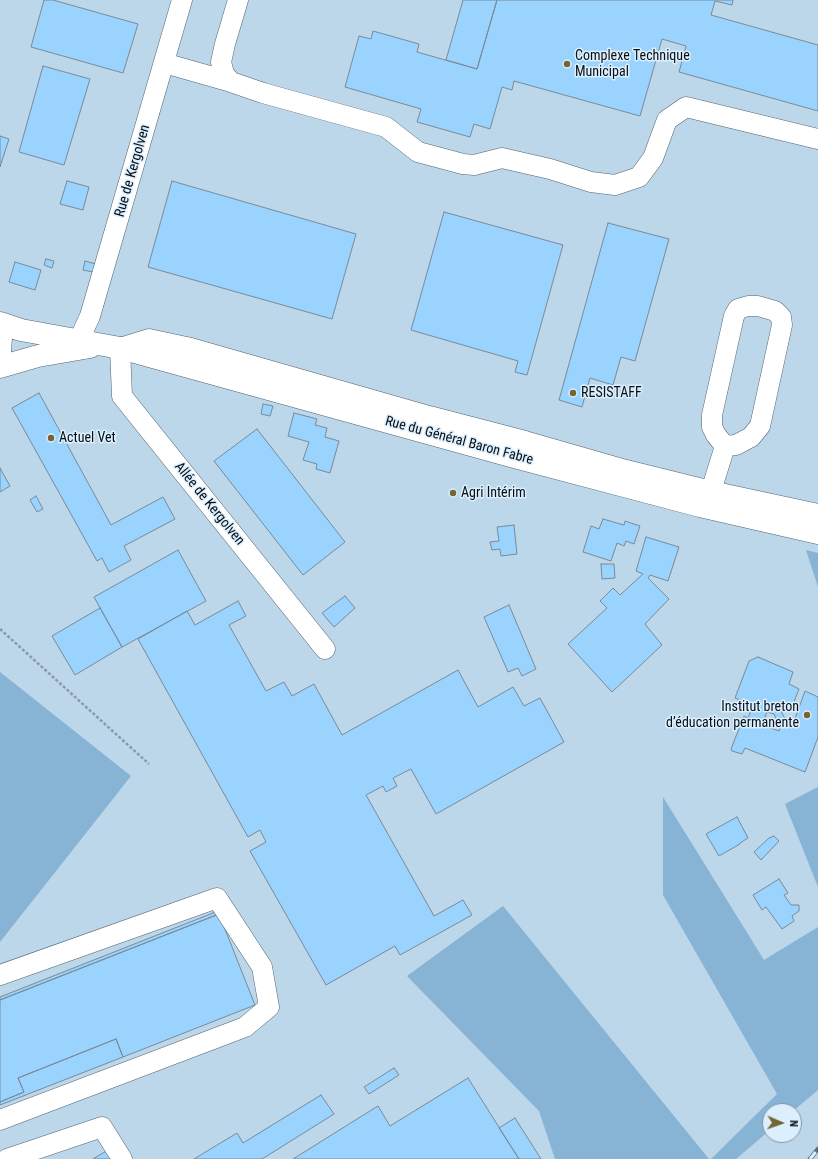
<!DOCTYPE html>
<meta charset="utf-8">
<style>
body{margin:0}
#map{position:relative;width:818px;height:1159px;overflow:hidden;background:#cee2f1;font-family:"Roboto Condensed",sans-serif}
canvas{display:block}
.north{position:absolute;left:762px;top:1103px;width:40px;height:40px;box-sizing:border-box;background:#dceffe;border:1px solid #8795a0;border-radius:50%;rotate:92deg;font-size:11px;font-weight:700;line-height:16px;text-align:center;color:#080f14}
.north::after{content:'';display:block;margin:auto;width:14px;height:18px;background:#756533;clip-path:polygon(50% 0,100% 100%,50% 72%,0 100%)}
</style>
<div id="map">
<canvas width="818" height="1159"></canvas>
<div class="north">N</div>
</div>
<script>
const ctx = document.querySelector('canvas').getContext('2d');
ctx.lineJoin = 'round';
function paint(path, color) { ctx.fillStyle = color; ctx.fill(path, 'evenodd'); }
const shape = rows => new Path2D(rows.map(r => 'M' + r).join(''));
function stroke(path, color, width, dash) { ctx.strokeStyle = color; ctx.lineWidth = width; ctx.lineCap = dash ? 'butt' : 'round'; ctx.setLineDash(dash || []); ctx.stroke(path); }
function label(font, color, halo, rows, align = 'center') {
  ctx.font = font + ' "Roboto Condensed",sans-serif'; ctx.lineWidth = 3; ctx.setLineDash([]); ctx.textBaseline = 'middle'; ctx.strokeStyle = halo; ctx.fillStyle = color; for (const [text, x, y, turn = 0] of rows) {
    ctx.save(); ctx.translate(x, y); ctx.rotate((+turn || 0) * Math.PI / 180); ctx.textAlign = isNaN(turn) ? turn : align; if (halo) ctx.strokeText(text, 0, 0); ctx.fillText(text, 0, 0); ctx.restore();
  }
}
paint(shape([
 [0,0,818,0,818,1159,0,1159],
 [770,1111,794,1111,794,1135,770,1135]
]), '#bcd6ea');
paint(shape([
 [806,550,818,553,818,587],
 [0,672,131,776,0,942],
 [818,787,818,887,785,804],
 [663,797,764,960,818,927,818,1090,793,1111,770,1111,770,1130,736,1159,711,1159,777,1094,663,895],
 [503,906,709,1159,555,1159,539,1111,407,976]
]), '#87b3d5');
const building = shape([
 [44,0,53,0,138,24,123,73,31,47,44,0],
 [463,0,497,0,477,69,446,60,463,0],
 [497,0,733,0,732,5,715,1,711,15,818,45,818,111,679,72,686,46,662,39,640,116,514,81,512,90,502,87,490,129,474,124,470,137,417,122,421,109,345,87,359,36,371,39,373,31,419,44,417,52,477,69,497,0],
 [43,66,90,79,64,165,19,152,43,66],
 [0,136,9,139,0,167,0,136],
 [67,181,89,187,83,210,60,204,67,181],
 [172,181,356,234,332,319,148,267,172,181],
 [444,212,563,245,527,375,515,372,518,361,411,330,444,212],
 [608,223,669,239,635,361,621,357,613,385,590,378,582,407,559,400,608,223],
 [46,259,54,261,52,268,44,265,46,259],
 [85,261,96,264,93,272,83,270,85,261],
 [15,262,41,270,35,290,9,282,15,262],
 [39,393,111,525,163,497,175,519,124,546,131,560,109,572,102,558,97,561,12,408,39,393],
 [263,404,273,406,270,416,261,414,263,404],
 [294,413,317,419,315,425,327,428,325,437,339,441,330,473,316,469,317,464,303,460,309,442,288,436,294,413],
 [257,429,345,542,303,575,214,461,257,429],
 [0,468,10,486,0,492,0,468],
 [36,496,43,509,37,512,30,500,36,496],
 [603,519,624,525,625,521,640,526,634,544,626,541,624,546,617,543,611,561,583,552,591,526,599,529,603,519],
 [514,525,517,554,501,556,500,549,492,550,490,542,499,541,497,527,514,525],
 [646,537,679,547,668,581,650,575,648,578,669,599,645,624,662,645,612,692,568,644,607,608,600,601,613,588,620,595,643,574,636,571,646,537],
 [178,550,206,601,122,647,94,597,178,550],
 [601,564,614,564,615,578,602,579,601,564],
 [345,596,355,608,334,627,322,613,345,596],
 [238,601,246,616,229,625,266,691,284,682,292,696,314,684,342,735,458,670,478,707,513,687,524,706,540,698,564,742,436,814,411,769,393,778,397,786,386,792,383,786,366,795,434,916,463,900,472,915,400,955,395,946,326,985,250,851,266,842,260,830,248,837,138,639,187,611,195,625,238,601],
 [509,605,536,669,522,676,518,668,508,672,484,617,509,605],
 [100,608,122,647,75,675,52,636,100,608],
 [758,657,793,672,789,684,799,689,792,707,781,702,779,707,788,725,792,727,805,691,818,697,818,737,805,772,745,748,742,754,732,751,731,749,744,716,748,718,753,705,735,698,749,661,758,657],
 [767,712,774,714,780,727,779,731,762,725,767,712],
 [737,817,748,838,740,843,740,844,719,856,706,834,737,817],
 [774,836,779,841,761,860,754,852,769,838,774,836],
 [779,879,788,893,784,895,791,905,799,905,799,911,792,916,794,921,782,929,766,907,762,910,753,895,779,879],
 [218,911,219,914,0,1000,0,997,218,911],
 [219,914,255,1005,123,1057,116,1039,18,1078,24,1092,0,1102,0,1000,219,914],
 [116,1039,123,1057,0,1105,0,1102,24,1092,18,1078,116,1039],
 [394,1068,399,1075,369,1094,364,1087,394,1068],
 [468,1078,519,1159,293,1159,378,1106,390,1126,468,1078],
 [321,1095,334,1114,262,1159,194,1159,237,1133,243,1143,321,1095],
 [515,1118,541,1159,519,1159,499,1128,515,1118],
 [108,1150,114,1159,93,1159,108,1150]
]);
paint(building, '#99d3fe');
stroke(building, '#7a8b99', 1);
const minor = shape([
 [238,0,225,44,221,62,224,74,231,82,263,93,386,127,418,152,463,164,474,165,502,158,550,169,591,182,615,185,639,177,653,158,667,120,686,107,818,139],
 [164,63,231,82],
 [79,340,90,316,182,0],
 [711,491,725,446,736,445,751,437,760,426,782,325,781,317,775,311,758,306,748,306,738,309,734,316,712,415,712,427,716,435,725,446],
 [325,649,122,396,120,348,149,339,191,348,429,416,525,441,626,470,711,491,818,514],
 [0,975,217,898,262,967,269,1007,245,1027,0,1120],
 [7,1159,102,1127,122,1159]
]);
const major = shape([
 [0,323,21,330,120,348,514,457,700,506,818,533],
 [0,332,1,338,0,351],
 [0,367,38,356,90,347]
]);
stroke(minor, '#536471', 21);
stroke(major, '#536471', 23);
stroke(shape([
 [0,629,149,764]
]), '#8b9aa6', 2.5, [3, 2]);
stroke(minor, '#fff', 20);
stroke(major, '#fff', 22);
const rail = shape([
 [810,1159,818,1149]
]);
stroke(rail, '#5f6c75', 4.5);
stroke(rail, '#dceffe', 3, [9]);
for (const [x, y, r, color] of [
 [567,64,4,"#756533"],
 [573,393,4,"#756533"],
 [51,438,4,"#756533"],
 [453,493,4,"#756533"],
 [807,715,4,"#756533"]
]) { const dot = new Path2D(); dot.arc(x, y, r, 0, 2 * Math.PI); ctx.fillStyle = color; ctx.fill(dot); stroke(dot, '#dceffe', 1.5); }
label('14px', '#080f14', '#dceffe', [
 ["Complexe Technique",575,56],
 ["Municipal",575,72],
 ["RESISTAFF",581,393],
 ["Actuel Vet",59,438],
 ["Agri Intérim",461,493],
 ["Institut breton",799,707,"right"],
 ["d’éducation permanente",799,723,"right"]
], 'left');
label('14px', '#080f14', '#dceffe', [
 ["Rue de Kergolven",133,171,-74],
 ["Rue du Général Baron Fabre",459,441,15],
 ["Allée de Kergolven",209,504,51]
]);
</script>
